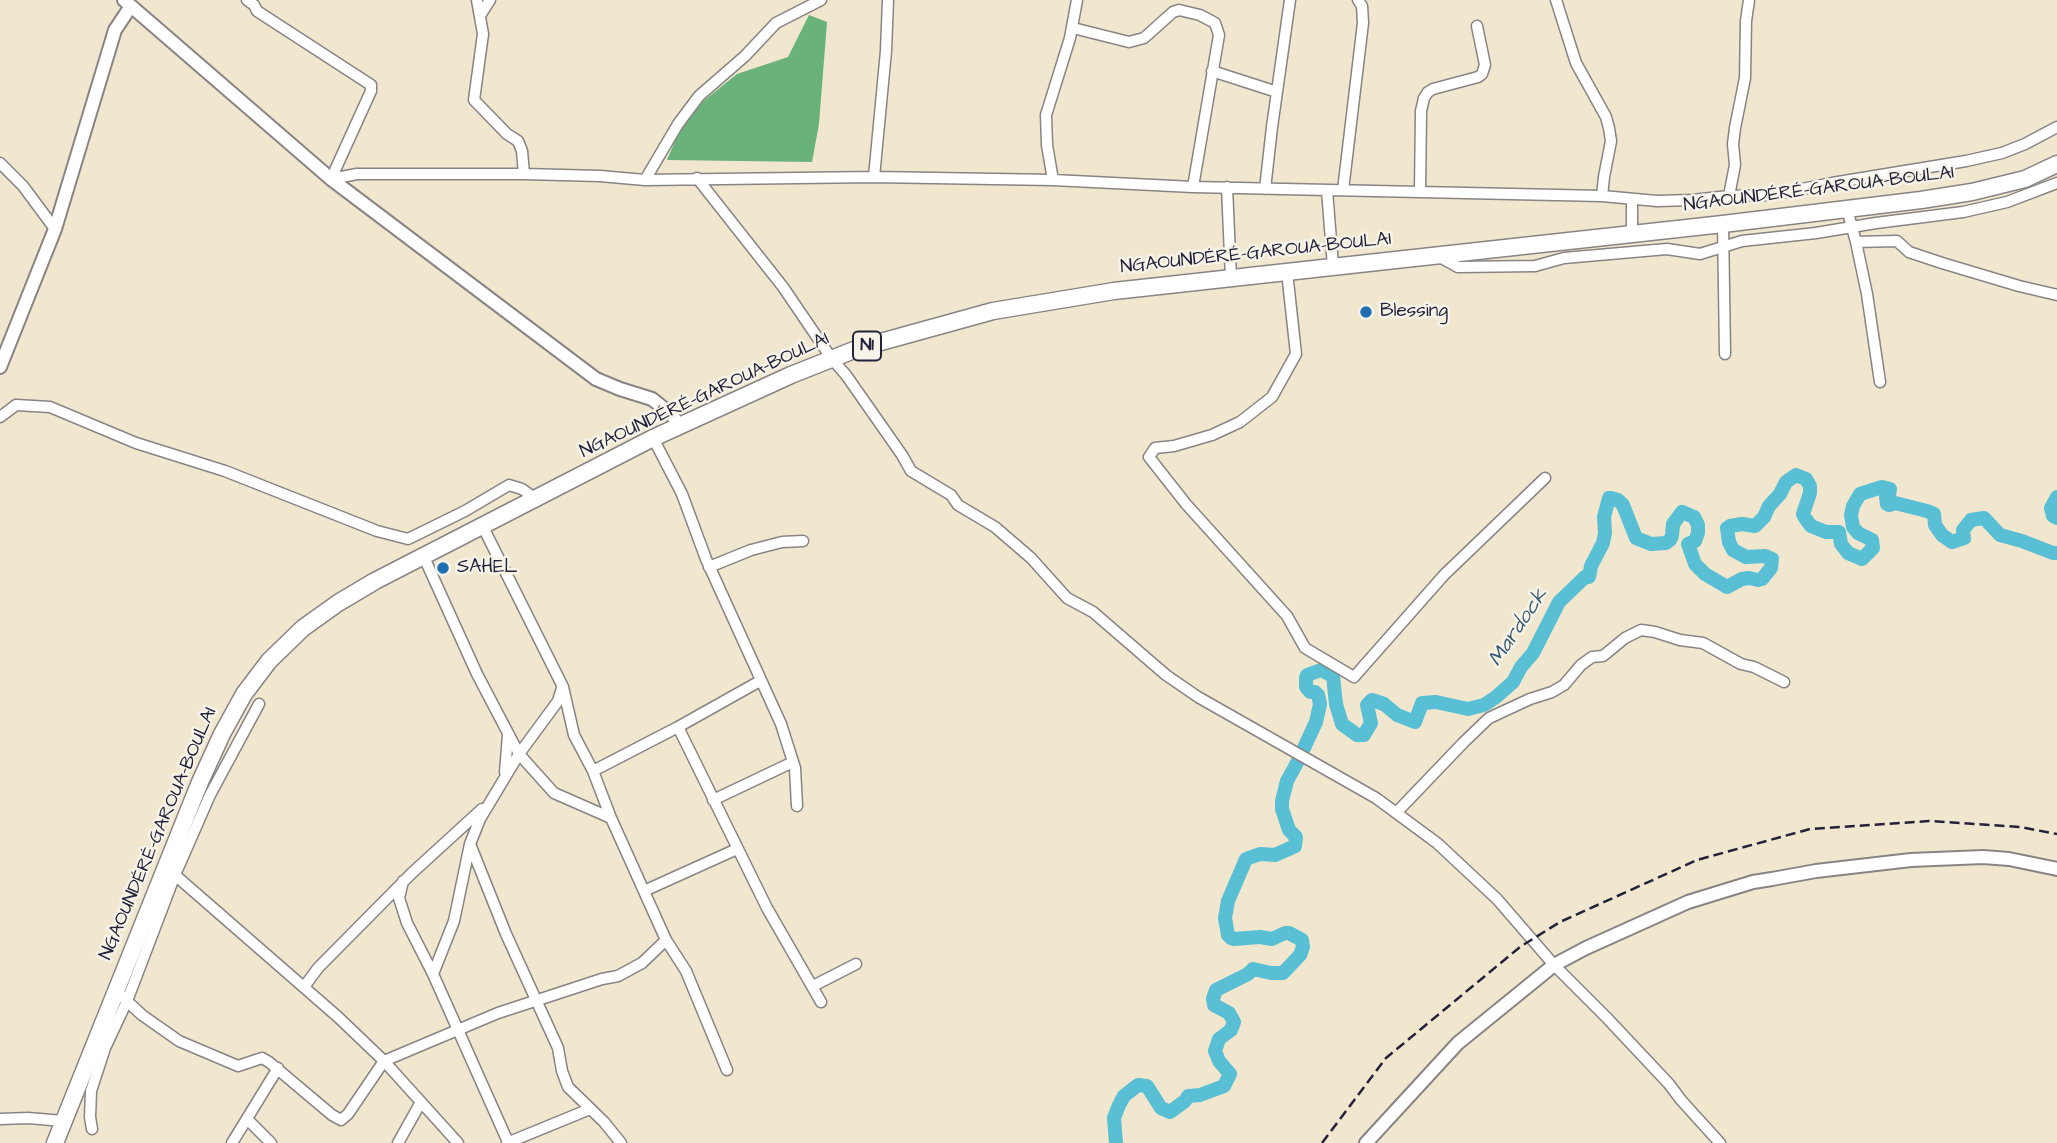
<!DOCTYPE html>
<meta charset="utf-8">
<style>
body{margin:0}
canvas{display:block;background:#f0e7ce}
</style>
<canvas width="2057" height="1143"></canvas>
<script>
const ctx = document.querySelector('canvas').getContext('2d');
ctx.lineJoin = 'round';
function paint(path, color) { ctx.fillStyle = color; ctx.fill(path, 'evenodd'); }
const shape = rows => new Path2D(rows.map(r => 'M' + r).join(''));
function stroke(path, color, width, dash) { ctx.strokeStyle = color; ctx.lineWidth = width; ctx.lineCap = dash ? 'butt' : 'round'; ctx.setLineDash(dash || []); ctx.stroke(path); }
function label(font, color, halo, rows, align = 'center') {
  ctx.font = font + ' "Architects Daughter",sans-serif'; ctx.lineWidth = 5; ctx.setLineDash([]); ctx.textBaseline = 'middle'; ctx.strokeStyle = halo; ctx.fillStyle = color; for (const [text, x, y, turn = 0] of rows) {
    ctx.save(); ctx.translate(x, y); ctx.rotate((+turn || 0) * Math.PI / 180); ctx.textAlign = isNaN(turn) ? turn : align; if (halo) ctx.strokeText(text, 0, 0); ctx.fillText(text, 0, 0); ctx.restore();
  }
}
paint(shape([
 [809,15,827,22,819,124,812,162,667,160,686,115,737,74,788,57]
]), '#69b37b');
stroke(shape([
 [2057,497,2051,508,2053,516,2057,518],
 [1304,748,1316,722,1320,704,1318,695,1315,692,1310,692,1306,687,1306,678,1307,675,1321,670,1333,676,1336,704,1342,724,1357,735,1364,735,1371,723,1367,705,1372,700,1384,704,1397,715,1415,722,1422,703,1436,702,1468,709,1484,705,1496,697,1513,682,1521,667,1533,653,1559,602,1585,577,1588,575,1589,577,1591,566,1603,543,1605,533,1604,517,1609,498,1611,498,1618,500,1623,505,1636,538,1651,544,1666,543,1670,540,1672,536,1673,524,1682,512,1694,517,1698,525,1698,533,1695,541,1688,544,1695,564,1705,574,1727,587,1742,579,1749,578,1758,580,1762,579,1771,568,1772,559,1765,556,1746,557,1733,550,1729,542,1727,528,1730,526,1742,524,1755,526,1764,517,1769,506,1780,494,1786,482,1796,475,1806,479,1810,486,1810,493,1803,514,1805,518,1811,526,1826,532,1839,532,1841,544,1845,549,1848,553,1862,559,1873,548,1872,540,1858,533,1853,527,1851,515,1853,506,1860,494,1882,487,1890,489,1889,495,1886,497,1887,504,1889,505,1895,503,1927,511,1934,514,1935,525,1942,535,1952,542,1964,538,1963,530,1971,520,1984,518,2000,535,2022,541,2053,553,2057,553],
 [1116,1143,1114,1118,1119,1105,1124,1096,1138,1085,1147,1086,1161,1108,1170,1112,1185,1101,1188,1096,1200,1095,1224,1086,1230,1074,1219,1061,1215,1051,1219,1039,1231,1030,1234,1022,1229,1013,1214,1005,1213,999,1216,990,1248,974,1253,969,1271,973,1283,973,1300,955,1303,947,1302,940,1289,933,1285,933,1272,939,1260,937,1234,939,1231,938,1228,935,1225,918,1228,901,1246,859,1260,854,1275,855,1295,846,1296,837,1289,830,1282,809,1282,801,1287,781,1298,761]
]), '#58bfd5', 14);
const minor = shape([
 [247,0,254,5,257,11,371,85,371,91,331,179],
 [477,0,483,34,474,100,507,134,518,141,522,151,524,174],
 [1556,0,1576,63,1606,117,1609,128,1611,141,1604,177,1602,196],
 [481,14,490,0],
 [1073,28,1129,42,1144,38,1173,12,1179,10,1200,15,1215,23,1219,35,1193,187],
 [1212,71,1277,92],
 [0,163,23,186,55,229],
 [874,177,886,51,888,0],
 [697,178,783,287,832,359,846,375,902,455,911,471,951,495,958,505,995,527,1031,558,1067,598,1093,612,1166,675,1198,697,1376,798,1437,843,1497,899,1554,965,1607,1018,1669,1084,1681,1100,1720,1143],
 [331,179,357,174,524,174,600,176,645,180,874,177,1053,180,1193,187,1602,196,1657,201,1692,200,1729,196,1772,195,1832,183,1966,161,2002,153,2025,144,2057,127],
 [645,180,678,124,699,96,745,56,776,23,821,0],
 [1053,180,1047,145,1046,115,1070,38,1077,0],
 [1227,187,1231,278],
 [1265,189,1272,127,1290,0],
 [1327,190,1333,266],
 [1343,190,1363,23,1362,6,1358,0],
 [1420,192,1421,111,1424,98,1428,92,1433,89,1478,77,1482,74,1485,65,1477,26],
 [1729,196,1735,165,1733,144,1735,128,1745,78,1746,21,1749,0],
 [1632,200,1632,233],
 [1847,209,1856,242,1897,241,1909,252,1942,263,2019,286,2057,295],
 [1723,224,1725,354],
 [1856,242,1867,294,1880,382],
 [1438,256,1458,267,1535,266,1564,258,1667,249,1700,254,1742,241,1816,233,1876,223,1963,212,2007,202,2057,183],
 [1287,272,1296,354,1272,397,1240,422,1212,435,1174,446,1155,448,1149,457,1186,504,1287,616,1305,648,1354,677,1444,575,1545,478],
 [0,417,16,405,50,407,136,443,225,471,377,531,408,539,465,511,509,485,522,489,536,499],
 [653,438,682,494,706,559,781,724,795,768,797,806],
 [482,525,563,687,574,735,593,771,611,818,666,940,686,971,727,1070],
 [423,555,477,674,519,754,554,793,611,818],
 [709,567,751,550,782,542,803,541],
 [678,727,767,908,821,1002],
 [593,771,678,727,760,681],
 [505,772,508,735],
 [713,800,793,762],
 [1396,813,1464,742,1489,718,1530,699,1552,692,1564,685,1581,665,1592,657,1603,656,1625,638,1641,630,1655,632,1680,640,1703,643,1741,664,1754,667,1784,682],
 [470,844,506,934,558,1048,562,1071,568,1087,604,1122,621,1143],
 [175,875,338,1017,384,1061,458,1143],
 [403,881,399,898,407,923,433,974,508,1142],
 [644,891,737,849],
 [433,974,454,921,470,844,480,819,519,754,558,701,562,688],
 [813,986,856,964],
 [304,987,318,968,412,873,482,809],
 [115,990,142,1015,179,1041,238,1066,262,1058,269,1062,332,1115,341,1120,348,1114,384,1061,498,1013,602,979,618,976,642,963,666,940],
 [0,1119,28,1118,63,1121],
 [247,1119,271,1143],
 [92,1129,90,1117,91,1091,105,1048,127,1001,175,875,210,795,259,704],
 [232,1143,278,1068],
 [398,1143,421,1102],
 [507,1143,590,1109]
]);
const tertiary = shape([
 [124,0,331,179,596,379,620,389,652,399,672,415,680,427],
 [0,367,55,229,115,30,131,6],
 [1366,1143,1458,1043,1554,965,1586,948,1688,902,1753,882,1772,879,1816,871,1911,860,1983,857,2009,859,2057,869]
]);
const trunk = shape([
 [55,1143,200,782,222,734,244,694,269,661,303,628,338,603,375,581,653,438,791,375,859,348,993,311,1114,291,1723,224,1921,200,1972,192,2025,179,2057,164]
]);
stroke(minor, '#898484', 13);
stroke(tertiary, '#898484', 16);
stroke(trunk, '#898484', 19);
stroke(minor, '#fff', 10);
stroke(tertiary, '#fff', 12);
stroke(trunk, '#fff', 16);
stroke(shape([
 [1322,1143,1386,1058,1520,947,1560,922,1697,860,1810,829,1929,821,2020,827,2057,834]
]), '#22223b', 2.5, [10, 5]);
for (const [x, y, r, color] of [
 [1366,312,7,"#1f6fb2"],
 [443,568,7,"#1f6fb2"]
]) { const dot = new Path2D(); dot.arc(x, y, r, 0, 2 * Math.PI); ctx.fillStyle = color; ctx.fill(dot); stroke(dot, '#f7f3e8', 2.5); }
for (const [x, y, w] of [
 [867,346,28]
]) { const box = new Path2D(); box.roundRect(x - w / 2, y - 14.5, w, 29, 5); ctx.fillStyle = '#f7f3e8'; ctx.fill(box); stroke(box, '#22223b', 2); }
label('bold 18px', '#22223b', null, [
 ["N1",867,346]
]);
label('19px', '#22223b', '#f7f3e8', [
 ["NGAOUNDÉRÉ-GAROUA-BOULAI",1819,190,-7],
 ["NGAOUNDÉRÉ-GAROUA-BOULAI",1256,254,-6],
 ["NGAOUNDÉRÉ-GAROUA-BOULAI",705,396,-25],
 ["NGAOUNDÉRÉ-GAROUA-BOULAI",159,834,-67]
]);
label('19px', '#22223b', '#f7f3e8', [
 ["Blessing",1380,312],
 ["SAHEL",457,568]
], 'left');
label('italic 21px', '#355971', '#f7f3e8', [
 ["Mardock",1519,628,-56]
]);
</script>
